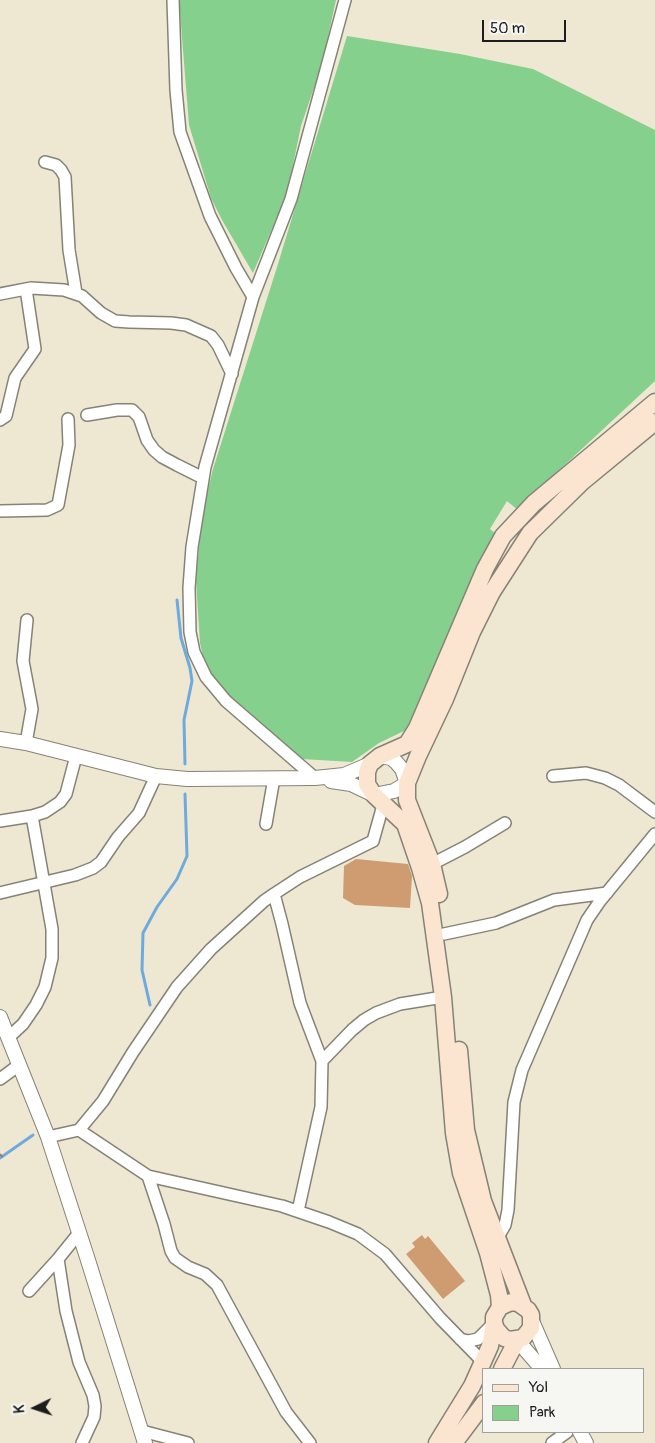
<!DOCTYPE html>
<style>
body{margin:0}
#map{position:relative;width:655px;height:1443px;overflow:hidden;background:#eee8d2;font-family:Pangolin,sans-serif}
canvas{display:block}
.legend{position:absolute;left:482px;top:1368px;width:162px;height:65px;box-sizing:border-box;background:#f6f6f2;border:1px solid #9f9f9c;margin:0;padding:6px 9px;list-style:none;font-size:15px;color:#1c1c1c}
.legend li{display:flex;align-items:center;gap:10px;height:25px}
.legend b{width:25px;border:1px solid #9f9f9c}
.north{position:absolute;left:10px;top:1383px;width:50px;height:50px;-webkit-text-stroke:4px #f6f6f2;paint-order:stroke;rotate:266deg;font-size:14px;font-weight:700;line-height:20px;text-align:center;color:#1c1c1c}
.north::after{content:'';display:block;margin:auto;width:18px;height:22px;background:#1c1c1c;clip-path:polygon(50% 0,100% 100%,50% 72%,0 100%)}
.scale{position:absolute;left:482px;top:20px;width:84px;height:22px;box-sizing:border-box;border:2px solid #1c1c1c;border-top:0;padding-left:6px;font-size:15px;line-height:18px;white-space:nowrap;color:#1c1c1c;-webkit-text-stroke:4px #f6f6f2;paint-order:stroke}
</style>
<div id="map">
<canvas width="655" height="1443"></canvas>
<ul class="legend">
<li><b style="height:6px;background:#fce5d0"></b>Yol</li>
<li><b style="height:14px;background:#85d08d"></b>Park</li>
</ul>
<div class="north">K</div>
<div class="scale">50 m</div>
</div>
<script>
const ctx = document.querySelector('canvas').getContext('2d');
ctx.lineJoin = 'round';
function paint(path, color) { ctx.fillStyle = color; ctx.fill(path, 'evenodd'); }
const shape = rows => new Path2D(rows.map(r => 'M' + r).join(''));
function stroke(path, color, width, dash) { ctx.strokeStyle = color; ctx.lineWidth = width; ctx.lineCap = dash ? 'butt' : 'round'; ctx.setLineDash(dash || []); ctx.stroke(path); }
paint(shape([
 [179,0,336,0,322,64,301,126,287,194,253,273,222,220,211,198,189,125],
 [347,36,460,54,533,69,655,130,655,381,556,473,519,511,507,501,490,529,503,540,461,604,406,730,379,743,352,762,302,759,230,699,205,666,200,643,196,581,202,514,213,469,278,264]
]), '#85d08d');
stroke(shape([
 [177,600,181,638,190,668,192,681,184,720,185,764],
 [150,1005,142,970,143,933,157,907,177,879,187,856,185,794],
 [0,1158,33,1135]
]), '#6daade', 3);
paint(shape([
 [356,859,408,864,412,876,410,908,355,905,343,898,344,866],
 [422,1235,425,1239,428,1236,465,1281,443,1299,406,1254,415,1247,412,1243]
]), '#cf9b71');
const minor = shape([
 [173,0,176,90,180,132,210,216,236,268,253,297,205,467,192,547,189,588,190,632,194,652,206,677,226,701,315,778],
 [45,162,56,165,61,170,65,177,69,250,76,293],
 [0,294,31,288,64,290,82,296,101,313,115,321,129,322,171,323,186,325,211,336,218,345,232,374],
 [253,297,291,199,345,0],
 [87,415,117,410,132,410,139,417,147,440,154,450,162,457,177,465,203,478],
 [0,420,6,416,15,378,35,349,26,289],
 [0,511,47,510,58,505,69,445,68,419],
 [26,743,32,709,23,661,27,620],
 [553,776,586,773,605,778,619,785,655,812],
 [0,821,32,816,45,812,60,802,66,794,76,756],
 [266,824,274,778],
 [432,864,465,847,505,823],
 [0,893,75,875,93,868,101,862,118,837,139,813,156,776],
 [274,894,282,924,300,1003,322,1061],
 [444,934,496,923,554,900,607,893],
 [9,1037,23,1024,36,1005,45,987,52,958,52,929,32,816],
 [0,1079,19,1065],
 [79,1130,103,1101,133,1052,177,987,211,949,264,901,274,894,300,877,373,841,385,798],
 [48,1137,79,1130,148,1176,282,1206,329,1222,358,1234,385,1254,440,1318,483,1362],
 [148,1176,164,1224,171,1251,175,1258,188,1267,205,1274,217,1285,286,1412,310,1443],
 [298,1211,321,1107,322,1061,352,1030,364,1020,376,1013,400,1004,443,997],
 [79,1233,58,1259,66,1311,79,1362,93,1395,95,1406,94,1417,82,1443],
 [498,1237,505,1225,508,1210,514,1102,522,1070,587,920,600,901,655,834],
 [29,1291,58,1259],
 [460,1339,468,1341,478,1339,494,1323],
 [142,1431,188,1443],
 [552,1443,567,1432]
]);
const tertiary = shape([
 [0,739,26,743,156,776,187,779,315,778,344,775,370,764],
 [331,781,351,784,374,795,394,791,407,783,402,769,396,762,391,758,380,756],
 [0,1017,48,1137,87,1257,145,1443],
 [532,1321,553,1369],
 [517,1340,542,1369],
 [580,1432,586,1443]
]);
const secondary = shape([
 [439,894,432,864,407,800,407,783,418,756,445,699,472,632,492,592,530,533,582,482,655,422],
 [459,1050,466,1130,483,1201,523,1305],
 [500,1307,511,1302,518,1303,528,1310,531,1315,531,1328,523,1338,510,1340,504,1338,496,1329,494,1323,494,1317,500,1307,499,1295,488,1253,461,1173,454,1133,443,997,430,903,420,868,405,824,374,795,367,784,367,772,370,764,380,756,407,744,417,728,485,569,503,536,534,503,655,402],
 [502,1369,517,1340],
 [437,1443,472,1386,490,1346,494,1323],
 [454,1443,484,1403]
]);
stroke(minor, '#858277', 14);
stroke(tertiary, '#858277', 16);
stroke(secondary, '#858277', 19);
stroke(shape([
 [0,1154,4,1159]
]), '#858277', 2, [4, 4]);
stroke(minor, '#fff', 11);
stroke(tertiary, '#fff', 14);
stroke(secondary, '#fce5d0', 16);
</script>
